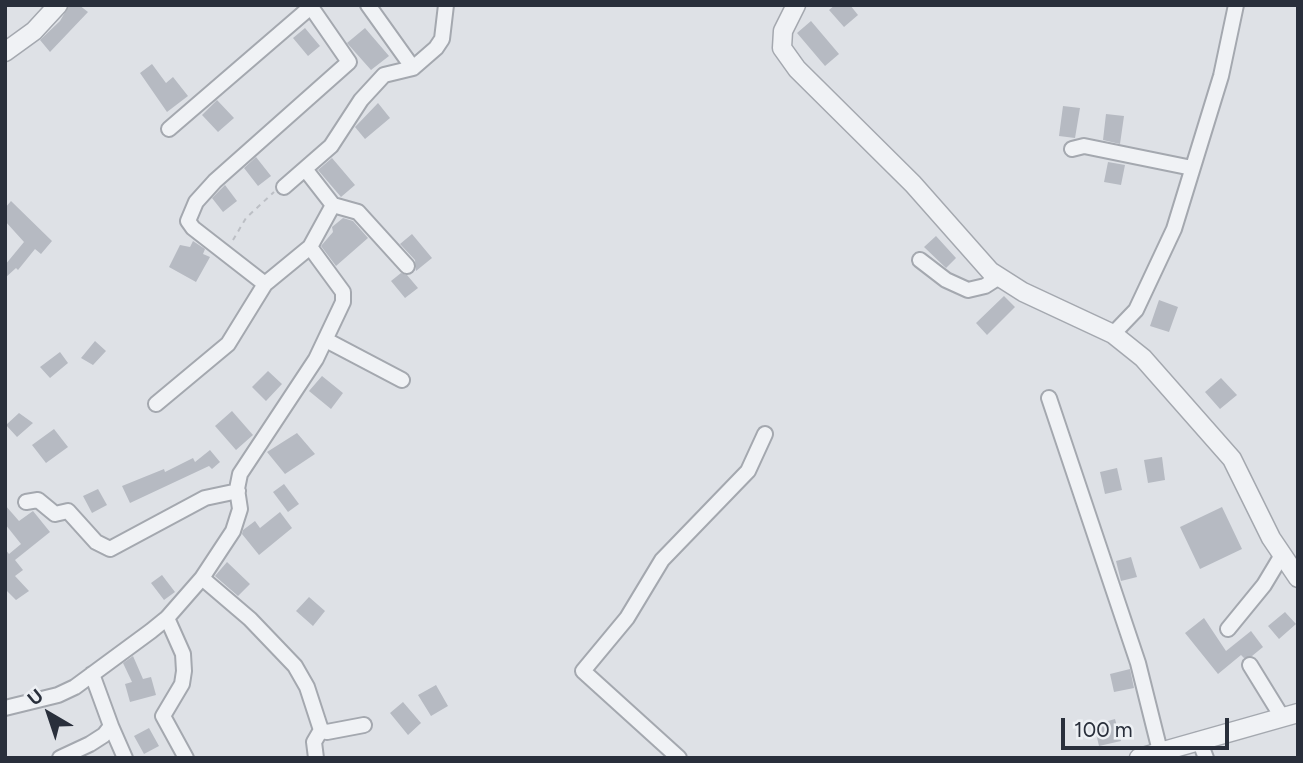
<!DOCTYPE html>
<style>
body{margin:0}
#map{position:relative;width:1303px;height:763px;overflow:hidden;background:#dee1e6;font-family:Figtree,sans-serif}
canvas{display:block}
.frame{position:absolute;inset:0;border:7px solid #292f3b;pointer-events:none}
.north{position:absolute;left:14px;top:679px;width:70px;height:70px;-webkit-text-stroke:5px #edf0f4;paint-order:stroke;rotate:321deg;font-size:19px;font-weight:700;line-height:28px;text-align:center;color:#292f3b}
.north::after{content:'';display:block;margin:auto;width:24px;height:32px;background:#292f3b;clip-path:polygon(50% 0,100% 100%,50% 72%,0 100%)}
.scale{position:absolute;left:1061px;top:718px;width:168px;height:32px;box-sizing:border-box;border:4px solid #292f3b;border-top:0;padding-left:9px;font-size:21px;line-height:24px;white-space:nowrap;color:#292f3b;-webkit-text-stroke:5px #edf0f4;paint-order:stroke}
</style>
<div id="map">
<canvas width="1303" height="763"></canvas>
<div class="frame"></div>
<div class="north">U</div>
<div class="scale">100 m</div>
</div>
<script>
const ctx = document.querySelector('canvas').getContext('2d');
ctx.lineJoin = 'round';
function paint(path, color) { ctx.fillStyle = color; ctx.fill(path, 'evenodd'); }
const shape = rows => new Path2D(rows.map(r => 'M' + r).join(''));
function stroke(path, color, width, dash) { ctx.strokeStyle = color; ctx.lineWidth = width; ctx.lineCap = dash ? 'butt' : 'round'; ctx.setLineDash(dash || []); ctx.stroke(path); }
paint(shape([
 [69,5,79,5,88,12,50,52,40,40,60,21],
 [835,5,850,5,858,15,844,27,829,10],
 [811,21,839,54,825,66,797,33],
 [305,28,320,46,308,56,293,38],
 [365,28,389,56,371,70,347,43],
 [152,64,166,83,173,77,188,96,167,112,140,73],
 [217,100,234,118,218,132,202,115],
 [378,103,390,118,365,139,355,127],
 [1063,106,1080,108,1075,138,1059,136],
 [1106,114,1124,116,1120,144,1103,140],
 [256,157,271,176,258,186,244,168],
 [332,158,355,185,341,197,318,170],
 [1108,162,1125,165,1121,185,1104,182],
 [225,185,237,201,223,212,212,198],
 [11,201,52,241,41,254,35,249,18,270,16,268,5,278,5,265,24,242,5,221,5,208],
 [343,218,353,221,368,238,336,266,321,246,333,232,332,227],
 [412,234,432,258,416,271,415,260,400,244],
 [936,236,956,258,946,268,924,247],
 [193,241,205,249,203,254,210,257,196,282,169,267,180,245,190,247],
 [401,273,407,275,418,288,405,298,391,281],
 [1004,296,1015,307,987,335,976,323],
 [1159,300,1178,307,1169,332,1150,326],
 [95,341,106,351,93,365,81,358],
 [60,352,68,363,50,378,40,367],
 [268,371,282,384,266,401,252,387],
 [322,376,343,393,331,409,309,391],
 [1221,378,1237,395,1220,409,1205,392],
 [232,411,253,435,236,450,215,426],
 [19,413,33,423,17,437,6,425],
 [54,429,68,447,46,463,32,445],
 [297,433,315,454,285,474,267,452],
 [210,450,220,462,212,469,209,466,130,503,122,486,164,469,165,472,193,458,195,462],
 [1162,457,1165,480,1148,483,1144,460],
 [1117,468,1122,490,1105,494,1100,472],
 [284,484,299,504,288,512,273,492],
 [98,489,107,505,92,513,83,496],
 [5,505,19,521,33,511,50,532,15,560,23,570,15,576,29,591,16,600,5,589,5,549,9,554,21,544,5,524],
 [1222,507,1242,549,1200,569,1180,527],
 [280,512,292,528,259,555,242,534,243,530,255,521,260,528],
 [1131,557,1137,577,1121,581,1116,561],
 [227,562,250,584,238,596,215,576],
 [162,575,175,592,164,600,151,583],
 [309,597,325,611,313,626,296,611],
 [1285,612,1296,624,1279,639,1268,626],
 [1204,618,1226,651,1251,631,1263,647,1252,656,1244,658,1241,655,1218,674,1185,633],
 [133,656,143,679,151,677,156,695,130,702,125,684,132,682,123,663],
 [1130,669,1134,688,1114,692,1110,674],
 [436,685,448,706,431,716,418,695],
 [403,702,421,723,408,735,390,713],
 [1115,719,1121,741,1099,746,1094,725],
 [149,728,159,746,144,754,134,736]
]), '#b6bac2');
const minor = shape([
 [413,68,436,48,442,39,446,5],
 [169,129,313,5],
 [1072,149,1084,146,1192,168],
 [284,187,331,146,361,100,384,75,413,68,368,5],
 [333,205,358,212,407,266],
 [310,247,265,284,193,228,188,221,196,202,215,181,349,62,311,7],
 [920,260,946,280,968,290,985,286,999,277],
 [1113,334,1136,310,1174,229,1221,76,1236,5],
 [326,340,402,380],
 [1049,398,1138,663,1160,751],
 [156,404,228,344,265,284],
 [26,502,38,500,55,514,68,511,96,542,110,549,205,498,238,491],
 [202,578,250,619,295,666,307,687,321,730,327,732,364,725],
 [167,618,183,654,184,671,182,684,163,716,186,758],
 [1228,629,1264,585,1282,555],
 [1250,665,1282,717],
 [5,708,58,695,75,687,151,631,167,618,202,578,233,531,240,509,237,489,240,474,316,359,343,302,343,292,310,247,333,205,305,169],
 [111,726,125,758],
 [1199,740,1206,758],
 [60,758,90,744,104,735,111,726,92,674],
 [316,758,314,742,321,730],
 [679,758,583,671,627,618,662,560,748,471,765,434]
]);
const tertiary = shape([
 [796,5,783,31,782,48,797,69,913,184,990,271,1023,292,1113,334,1143,358,1232,459,1271,538,1298,578],
 [5,52,34,31,58,5],
 [1139,758,1298,713]
]);
stroke(minor, '#a4a8af', 18);
stroke(tertiary, '#a4a8af', 21);
stroke(shape([
 [233,240,246,218,274,192]
]), '#bcbfc5', 2, [5, 5]);
stroke(minor, '#f0f2f5', 14);
stroke(tertiary, '#f0f2f5', 18);
</script>
